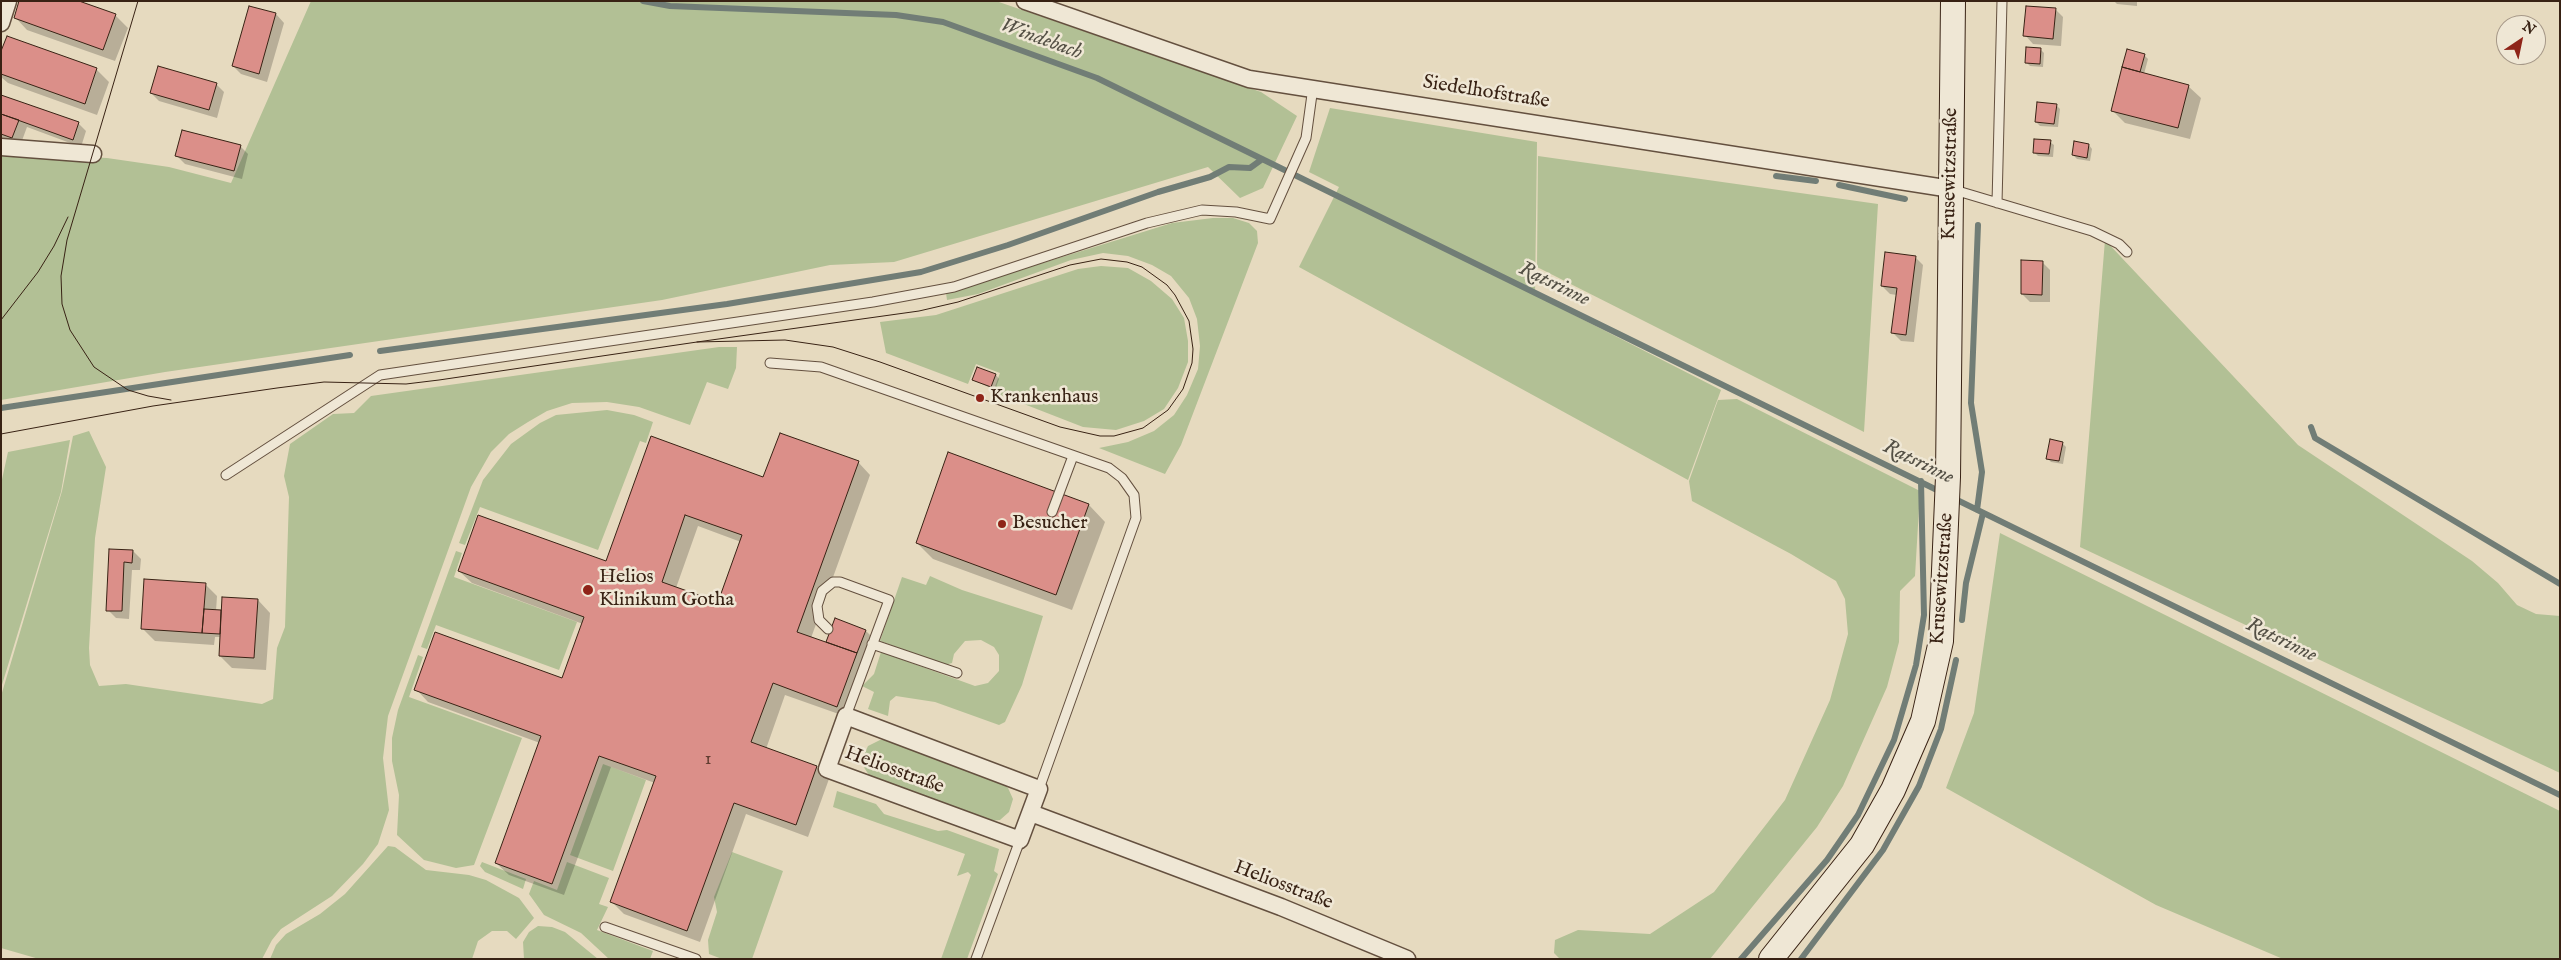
<!DOCTYPE html>
<meta charset="utf-8">
<style>
body{margin:0}
#map{position:relative;width:2561px;height:960px;overflow:hidden;background:#e6dabf;font-family:"IM FELL English",serif}
canvas{display:block}
.frame{position:absolute;inset:0;border:2px solid #382214;pointer-events:none}
.north{position:absolute;left:2496px;top:15px;width:50px;height:50px;box-sizing:border-box;background:#efe7d5;border:1px solid #a69888;border-radius:50%;rotate:34deg;font-size:14px;font-weight:700;line-height:20px;text-align:center;color:#382214}
.north::after{content:'';display:block;margin:auto;width:18px;height:22px;background:#8f2418;clip-path:polygon(50% 0,100% 100%,50% 72%,0 100%)}
</style>
<div id="map">
<canvas width="2561" height="960"></canvas>
<div class="frame"></div>
<div class="north">N</div>
</div>
<script>
const ctx = document.querySelector('canvas').getContext('2d');
ctx.lineJoin = 'round';
function paint(path, color) { ctx.fillStyle = color; ctx.fill(path, 'evenodd'); }
const shape = rows => new Path2D(rows.map(r => 'M' + r).join(''));
function stroke(path, color, width, dash) { ctx.strokeStyle = color; ctx.lineWidth = width; ctx.lineCap = dash ? 'butt' : 'round'; ctx.setLineDash(dash || []); ctx.stroke(path); }
function label(font, color, halo, rows, align = 'center') {
  ctx.font = font + ' "IM FELL English",serif'; ctx.lineWidth = 5; ctx.setLineDash([]); ctx.textBaseline = 'middle'; ctx.strokeStyle = halo; ctx.fillStyle = color; for (const [text, x, y, turn = 0] of rows) {
    ctx.save(); ctx.translate(x, y); ctx.rotate((+turn || 0) * Math.PI / 180); ctx.textAlign = isNaN(turn) ? turn : align; if (halo) ctx.strokeText(text, 0, 0); ctx.fillText(text, 0, 0); ctx.restore();
  }
}
paint(shape([
 [311,1,996,1,1261,92,1297,116,1263,188,1240,198,1208,167,894,262,830,265,662,300,165,372,1,400,1,153,107,158,169,167,231,183],
 [1330,108,1537,142,1535,295,1721,390,1688,480,1299,267,1339,187,1309,172],
 [1538,156,1878,204,1864,432,1537,267],
 [1213,218,1233,218,1249,223,1257,231,1258,243,1181,445,1165,474,1099,448,1128,442,1154,431,1174,415,1187,395,1198,369,1200,346,1197,319,1189,298,1171,276,1152,265,1128,256,1103,253,1071,260,978,294,947,300,946,293,1172,223],
 [2105,240,2298,445,2472,561,2498,583,2517,605,2536,614,2560,616,2560,773,2080,547],
 [1101,266,1128,268,1151,281,1172,299,1184,318,1188,341,1188,362,1178,388,1164,409,1144,421,1116,430,1083,427,993,392,1000,373,976,364,968,384,886,353,880,322,936,315,1078,269],
 [719,347,737,347,736,368,728,389,707,382,690,425,639,407,607,402,572,403,547,411,528,422,509,434,491,452,471,487,388,716,383,758,389,810,378,844,363,864,332,896,281,929,272,940,262,959,39,959,1,948,1,696,62,491,73,436,89,431,106,467,95,538,89,648,90,665,99,686,126,684,262,704,273,699,277,648,285,627,289,497,284,476,290,444,333,414,354,413,371,396],
 [1737,399,1920,491,1915,576,1900,591,1899,642,1887,687,1843,786,1817,827,1710,959,1560,959,1554,953,1555,940,1578,930,1650,934,1714,892,1785,800,1830,700,1848,634,1845,599,1836,581,1791,554,1692,501,1689,481,1718,400],
 [607,410,634,415,653,422,646,443,640,441,598,550,480,507,465,545,459,543,483,480,511,444,540,423,556,415],
 [70,440,61,492,1,688,1,484,8,452],
 [2000,533,2560,811,2560,959,2283,959,2156,905,1946,788,1974,713],
 [456,551,462,553,454,577,577,622,559,670,436,625,427,649,421,647],
 [930,576,962,590,1043,616,1022,685,1005,722,999,725,935,702,896,696,890,701,888,716,868,709,874,692,862,686,874,674,881,652,975,686,988,683,999,671,999,655,994,647,981,640,965,641,954,654,952,663,945,665,880,641,902,577,926,585],
 [418,655,423,657,409,697,522,738,474,865,456,868,424,860,397,835,399,795,392,761,392,738,398,710],
 [880,740,887,740,1003,784,1008,788,1013,799,1009,812,1000,820,987,821,871,778,863,766,862,759,868,746],
 [603,764,646,780,613,871,570,855],
 [837,791,876,804,884,814,938,831,947,830,999,849,994,871,998,874,967,959,941,959,971,875,968,872,957,876,965,854,833,807],
 [388,846,395,847,426,870,469,875,486,880,519,898,534,918,516,939,507,931,492,931,478,941,472,959,270,959,276,945,286,934,320,914,345,894],
 [732,852,783,871,752,959,722,959,709,954,708,940,717,912,714,897],
 [482,862,526,879,523,889,485,872,480,866],
 [567,862,609,878,599,904,608,907,597,930,653,951,650,959,609,959,581,933,544,915,529,894,534,881,557,890],
 [538,926,552,927,565,932,598,959,524,959,523,942,529,932]
]), '#b2c095');
paint(shape([
 [2114,1,2137,1,2137,6,2117,4],
 [250,7,276,14,284,23,267,82,241,74,233,66],
 [2055,9,2063,17,2061,46,2033,44,2025,35],
 [115,15,128,28,115,61,27,30,15,17],
 [2040,49,2044,53,2043,67,2030,66,2026,62],
 [1,55,96,69,109,82,97,115,8,83,1,77],
 [2144,55,2148,59,2144,74,2188,86,2201,98,2190,139,2125,123,2112,110],
 [216,84,224,92,217,118,159,101,151,93],
 [1,96,78,123,86,131,81,147,27,127,20,146,1,139],
 [2056,105,2060,109,2058,127,2040,126,2036,122],
 [2050,142,2054,145,2053,157,2038,156,2034,152],
 [2089,145,2092,149,2090,161,2077,159,2073,155],
 [240,146,248,154,242,179,185,164,177,156],
 [1915,257,1923,265,1914,342,1901,341,1893,333,1897,295,1890,294,1882,286],
 [2042,262,2050,270,2050,302,2030,302,2022,294],
 [996,375,999,379,995,390,973,380],
 [652,437,764,479,858,462,870,475,811,638,827,644,835,620,866,631,874,639,865,660,861,659,868,666,850,718,785,695,766,749,816,767,829,779,808,837,746,814,700,942,624,914,612,902,655,783,611,767,564,895,509,875,496,863,540,743,428,702,416,689,563,680,583,624,472,583,459,571,606,563],
 [698,526,741,542,719,604,676,588],
 [2062,443,2066,447,2063,464,2051,462,2047,458],
 [949,454,1089,505,1105,522,1072,610,933,559,917,543],
 [110,550,133,551,141,559,140,570,132,570,129,619,116,618,108,610],
 [205,584,217,596,216,611,222,612,258,600,270,613,266,670,232,668,220,656,221,637,215,637,214,645,155,641,143,629]
]), '#0003');
stroke(shape([
 [643,1,670,6,896,15,943,22,1097,78,1941,492],
 [1776,176,1816,181],
 [1839,185,1905,199],
 [380,351,727,304,921,272,1008,245,1158,192,1210,177,1229,167,1250,168,1261,160],
 [1,408,350,355],
 [2311,427,2315,438,2560,584],
 [1953,498,2560,795],
 [1977,510,1982,472,1971,403,1978,225],
 [1962,620,1966,583,1983,513],
 [1741,959,1827,860,1858,815,1894,740,1916,665,1924,615,1921,481],
 [1801,959,1883,850,1919,786,1941,729,1956,660]
]), '#717d76', 6);
const building = shape([
 [19,1,79,1,116,14,103,50,14,18,19,1],
 [249,6,276,13,259,74,232,66,249,6],
 [2026,6,2056,8,2053,39,2023,36,2026,6],
 [7,36,97,68,85,104,1,74,1,51,7,36],
 [2026,47,2041,48,2040,64,2025,63,2026,47],
 [2127,49,2145,54,2140,72,2122,67,2127,49],
 [158,66,217,83,209,110,150,93,158,66],
 [2122,67,2189,85,2178,128,2111,111,2122,67],
 [1,95,79,122,73,140,1,114,1,95],
 [2037,102,2057,104,2054,124,2035,122,2037,102],
 [1,114,19,120,12,138,1,134,1,114],
 [182,130,241,145,234,171,175,156,182,130],
 [2034,139,2051,140,2049,154,2033,153,2034,139],
 [2074,141,2089,144,2087,158,2072,155,2074,141],
 [1885,252,1916,256,1906,335,1891,333,1897,288,1881,286,1885,252],
 [2021,260,2043,261,2042,295,2021,294,2021,260],
 [977,367,996,374,991,387,972,380,977,367],
 [780,433,859,461,797,632,857,653,837,707,773,683,751,742,817,766,796,825,734,803,687,931,610,902,656,776,599,756,552,884,495,863,541,736,414,690,435,632,562,678,584,617,458,571,478,515,606,561,651,436,763,477,780,433],
 [685,515,742,535,718,602,662,582,685,515],
 [2050,439,2063,442,2059,461,2046,459,2050,439],
 [948,452,1089,504,1056,595,916,543,948,452],
 [109,549,133,550,132,563,124,562,122,611,106,611,109,549],
 [144,579,206,583,202,633,141,629,144,579],
 [222,597,258,599,254,658,219,656,222,597],
 [204,609,221,610,220,634,202,633,204,609],
 [835,618,866,630,857,653,826,642,835,618]
]);
paint(building, '#db8f89');
stroke(building, '#382214', 1);
const lane = shape([
 [1951,189,2092,231,2119,244,2127,252],
 [1997,203,2002,1],
 [770,363,821,367,1109,468,1122,478,1134,495,1136,518,1039,789],
 [226,475,380,375,873,302,954,287,1147,223,1202,210,1236,212,1270,219,1306,138,1313,87],
 [1052,512,1073,456],
 [828,629,819,620,817,606,822,591,833,582,840,582,889,600,846,716],
 [872,644,957,673],
 [605,927,696,959],
 [976,959,1020,840]
]);
const street = shape([
 [1025,1,1249,79,1951,189],
 [1,23,8,1],
 [1,147,93,154],
 [846,716,1039,789,1020,840,827,769,846,716],
 [1031,813,1281,907,1407,959]
]);
const secondary = shape([
 [1771,959,1862,845,1893,790,1923,721,1941,641,1948,477,1953,1]
]);
stroke(lane, '#64503f', 11);
stroke(street, '#64503f', 19);
stroke(secondary, '#382214', 26);
stroke(lane, '#efe7d5', 9);
stroke(street, '#efe7d5', 16);
stroke(secondary, '#efe7d5', 24);
stroke(shape([
 [138,1,67,240,61,276,62,304,70,330,94,367,128,390,148,396,171,400],
 [1,320,38,272,54,246,68,217],
 [1,434,153,406,277,388,324,382,406,384,439,380,697,342,919,311,958,302,1070,265,1101,259,1127,262,1142,267,1167,285,1175,295,1189,321,1193,349,1192,363,1183,389,1168,410,1143,428,1114,436,1100,436,1060,427,880,362,833,347,785,340,697,342]
]), '#382214', 1);
for (const [x, y, r, color] of [
 [980,398,5,"#8f2418"],
 [1002,524,5,"#8f2418"],
 [588,590,6,"#8f2418"]
]) { const dot = new Path2D(); dot.arc(x, y, r, 0, 2 * Math.PI); ctx.fillStyle = color; ctx.fill(dot); stroke(dot, '#efe7d5', 2); }
label('18px', '#613d31', null, [
 ["1",708,760]
]);
label('20px', '#382214', '#efe7d5', [
 ["Siedelhofstraße",1486,93,9],
 ["Krusewitzstraße",1951,174,-89],
 ["Krusewitzstraße",1943,579,-86],
 ["Heliosstraße",894,771,20],
 ["Heliosstraße",1283,886,21]
]);
label('20px', '#382214', '#efe7d5', [
 ["Krankenhaus",990,398],
 ["Besucher",1012,524],
 ["Helios",599,578],
 ["Klinikum Gotha",599,601]
], 'left');
label('italic 21px', '#545045', '#efe7d5', [
 ["Windebach",1041,40,20],
 ["Ratsrinne",1554,285,26],
 ["Ratsrinne",1918,463,26],
 ["Ratsrinne",2281,641,26]
]);
</script>
